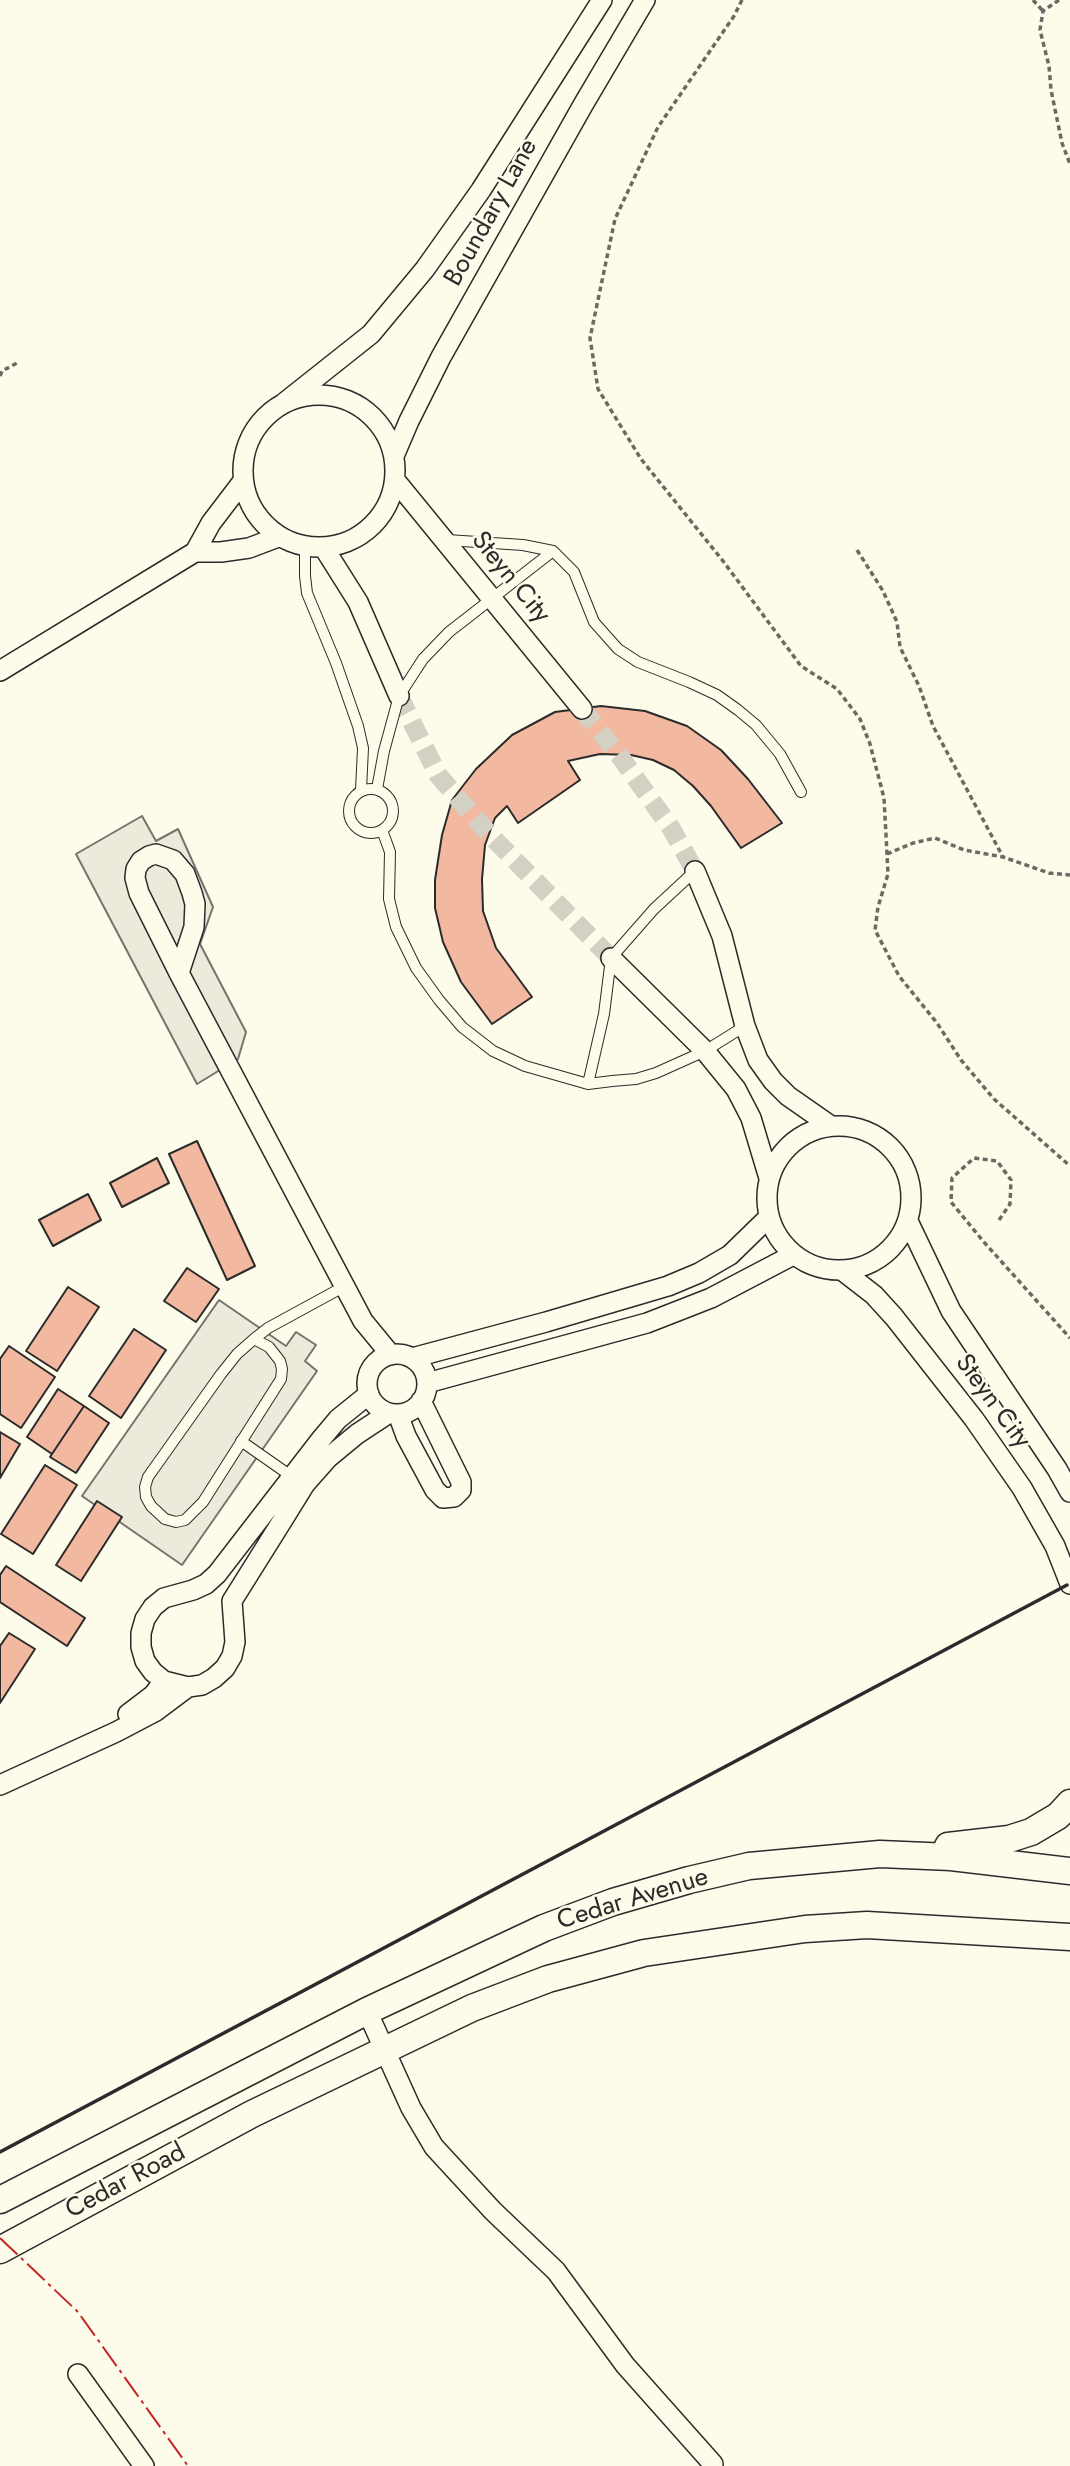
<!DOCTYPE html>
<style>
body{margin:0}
canvas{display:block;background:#fdfbea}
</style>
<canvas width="1070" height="2466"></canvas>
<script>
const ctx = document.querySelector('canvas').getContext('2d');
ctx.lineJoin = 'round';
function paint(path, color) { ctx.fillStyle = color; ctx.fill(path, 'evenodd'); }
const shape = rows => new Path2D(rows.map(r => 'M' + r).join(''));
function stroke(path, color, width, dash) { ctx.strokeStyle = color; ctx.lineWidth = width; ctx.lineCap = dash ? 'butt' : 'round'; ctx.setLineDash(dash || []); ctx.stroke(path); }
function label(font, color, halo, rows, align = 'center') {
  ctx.font = font + ' Jost,sans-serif'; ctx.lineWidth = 5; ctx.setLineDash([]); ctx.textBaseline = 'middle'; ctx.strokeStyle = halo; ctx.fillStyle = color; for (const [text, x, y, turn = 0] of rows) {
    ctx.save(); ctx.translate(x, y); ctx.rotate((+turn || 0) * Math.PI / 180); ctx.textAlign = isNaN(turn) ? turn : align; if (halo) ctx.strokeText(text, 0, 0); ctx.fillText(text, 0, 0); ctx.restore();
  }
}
const parking = shape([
 [142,816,156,841,178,829,213,907,200,944,246,1032,238,1059,197,1084,76,854,142,816],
 [219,1300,286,1346,296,1332,316,1345,305,1361,317,1371,182,1565,82,1496,219,1300]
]);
paint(parking, '#eceadb');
stroke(parking, '#74746e', 2);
const building = shape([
 [601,706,645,711,687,726,721,750,748,779,782,823,741,848,711,806,693,786,674,770,653,760,631,755,600,754,568,761,580,780,518,823,507,806,495,818,485,845,482,879,483,911,496,948,532,997,492,1024,461,982,443,942,435,908,435,880,442,835,452,800,476,769,512,735,555,712,601,706],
 [197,1141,255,1266,227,1280,169,1154,197,1141],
 [157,1158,169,1183,122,1207,110,1183,157,1158],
 [88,1194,101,1220,53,1246,39,1220,88,1194],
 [187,1268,219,1289,196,1322,164,1301,187,1268],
 [68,1287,99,1307,57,1371,26,1351,68,1287],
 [134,1329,166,1350,121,1418,89,1396,134,1329],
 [9,1346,55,1377,21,1428,0,1414,0,1359,9,1346],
 [58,1389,84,1406,52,1454,27,1437,58,1389],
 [84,1406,109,1423,76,1473,50,1457,84,1406],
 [0,1432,20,1444,0,1478,0,1432],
 [45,1465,77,1485,33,1554,1,1534,45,1465],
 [97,1501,122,1517,81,1581,56,1565,97,1501],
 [6,1566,85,1618,67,1646,0,1602,0,1575,6,1566],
 [9,1633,35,1649,0,1703,0,1646,9,1633]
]);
paint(building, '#f2b8a0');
stroke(building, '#2b2b2b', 2);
stroke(shape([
 [399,696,438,775,489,834,611,958],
 [582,709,619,755,671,828,695,871]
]), '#d3d1c4', 19, [19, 10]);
const lane = shape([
 [447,540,523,545,553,551,574,572,594,622,618,649,638,662,689,682,717,695,738,710,756,725,780,754,801,792],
 [305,547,305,576,307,593,336,663,358,726,363,748,361,790],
 '349 811a22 22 0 1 1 44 0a22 22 0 1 1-44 0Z',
 [377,789,384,751,399,696,423,659,449,632,553,551],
 [382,830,390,852,389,899,396,927,416,968,439,1000,462,1027,493,1051,525,1066,588,1084,612,1081,636,1079,656,1073,705,1051,745,1026],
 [588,1084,604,1014,611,958,654,909,695,871],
 [254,1339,269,1347,280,1361,282,1369,281,1379,203,1502,185,1520,176,1522,165,1519,151,1506,146,1497,145,1487,148,1477,221,1374,237,1354,254,1339,268,1328,345,1286],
 [241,1441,291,1476]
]);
const street = shape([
 '243 471a76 76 0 1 1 152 0a76 76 0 1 1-152 0Z',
 [284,403,371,334,425,269,481,190,602,0],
 [394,456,409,421,441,357,583,105,645,0],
 [395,480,582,709],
 [324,548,358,602,399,696],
 [195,552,221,552,249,548,278,537],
 [0,671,195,552,211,523,243,481],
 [695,871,722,936,745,1026,758,1060,773,1081,788,1096,831,1126],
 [611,958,705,1051,736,1089,751,1118,769,1178],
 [179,973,194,927,195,904,192,893,185,874,173,860,156,854,149,856,141,861,136,869,135,878,139,893,179,973,363,1321,391,1355],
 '767 1198a72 72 0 1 1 144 0a72 72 0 1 1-144 0Z',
 [908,1221,951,1311,1057,1469,1070,1492],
 [843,1271,874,1295,894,1317,974,1419,1022,1488,1055,1546,1070,1584],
 '367 1384a30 30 0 1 1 60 0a30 30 0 1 1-60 0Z',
 [412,1358,546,1322,668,1286,699,1273,730,1255,769,1217],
 [427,1383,647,1323,711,1298,793,1255],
 [369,1394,338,1419,322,1438,217,1574,206,1584,193,1590,164,1598,153,1607,145,1619,141,1633,141,1647,145,1661,153,1672,164,1681,188,1687,202,1685,214,1678,225,1668,232,1656,235,1642,232,1601,284,1518,305,1484,328,1458,357,1434,389,1413],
 [398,1414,406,1436,435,1490,443,1498,454,1497,461,1490,461,1482,421,1401],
 [128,1714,153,1695,164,1681],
 [0,1785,116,1732,156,1711,188,1687],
 [367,2011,411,2108,434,2147,493,2211,556,2271,625,2365,713,2464],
 [78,2374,144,2466]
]);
const secondary = shape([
 [948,1846,1009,1839,1031,1832,1058,1816,1070,1803],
 [0,2200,367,2011,544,1928,613,1902,689,1880,749,1866,880,1854,951,1857,1070,1871],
 [0,2250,252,2114,472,2008,548,1979,644,1953,805,1929,867,1925,1070,1937]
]);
stroke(lane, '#2b2b2b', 12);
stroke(street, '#2b2b2b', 22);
stroke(secondary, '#2b2b2b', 29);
stroke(shape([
 [742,0,734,16,658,127,615,219,590,338,598,389,641,459,723,561,801,666,837,689,860,719,870,744,884,798,886,835,888,874,878,907,875,930,899,976,937,1023,961,1060,994,1099,1070,1166],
 [1033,0,1043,11],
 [1059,0,1043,11,1040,30,1049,66,1051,90,1062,143,1070,164],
 [0,376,2,371,17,363],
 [857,550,883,591,897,622,900,647,919,686,933,726,1003,857],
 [887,854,913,843,935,838,964,850,1003,857,1049,873,1070,875],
 [999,1220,1010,1204,1011,1180,997,1161,974,1158,952,1178,951,1202,983,1241,1070,1338]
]), '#6a6964', 3.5, [5, 3.5]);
stroke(lane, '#fdfbea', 10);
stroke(street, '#fdfbea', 19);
stroke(secondary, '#fdfbea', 26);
stroke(shape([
 [0,2152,1067,1585]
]), '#2b2b2b', 3.5);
stroke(shape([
 [0,2238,78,2312,188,2466]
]), '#c62828', 2, [24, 5, 3.5, 5]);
label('26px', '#2b2b2b', '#fdfbea', [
 ["Boundary Lane",492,213,-61],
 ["Steyn City",510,578,51],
 ["Steyn City",992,1402,54],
 ["Cedar Avenue",633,1900,-17],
 ["Cedar Road",126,2182,-28]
]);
</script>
